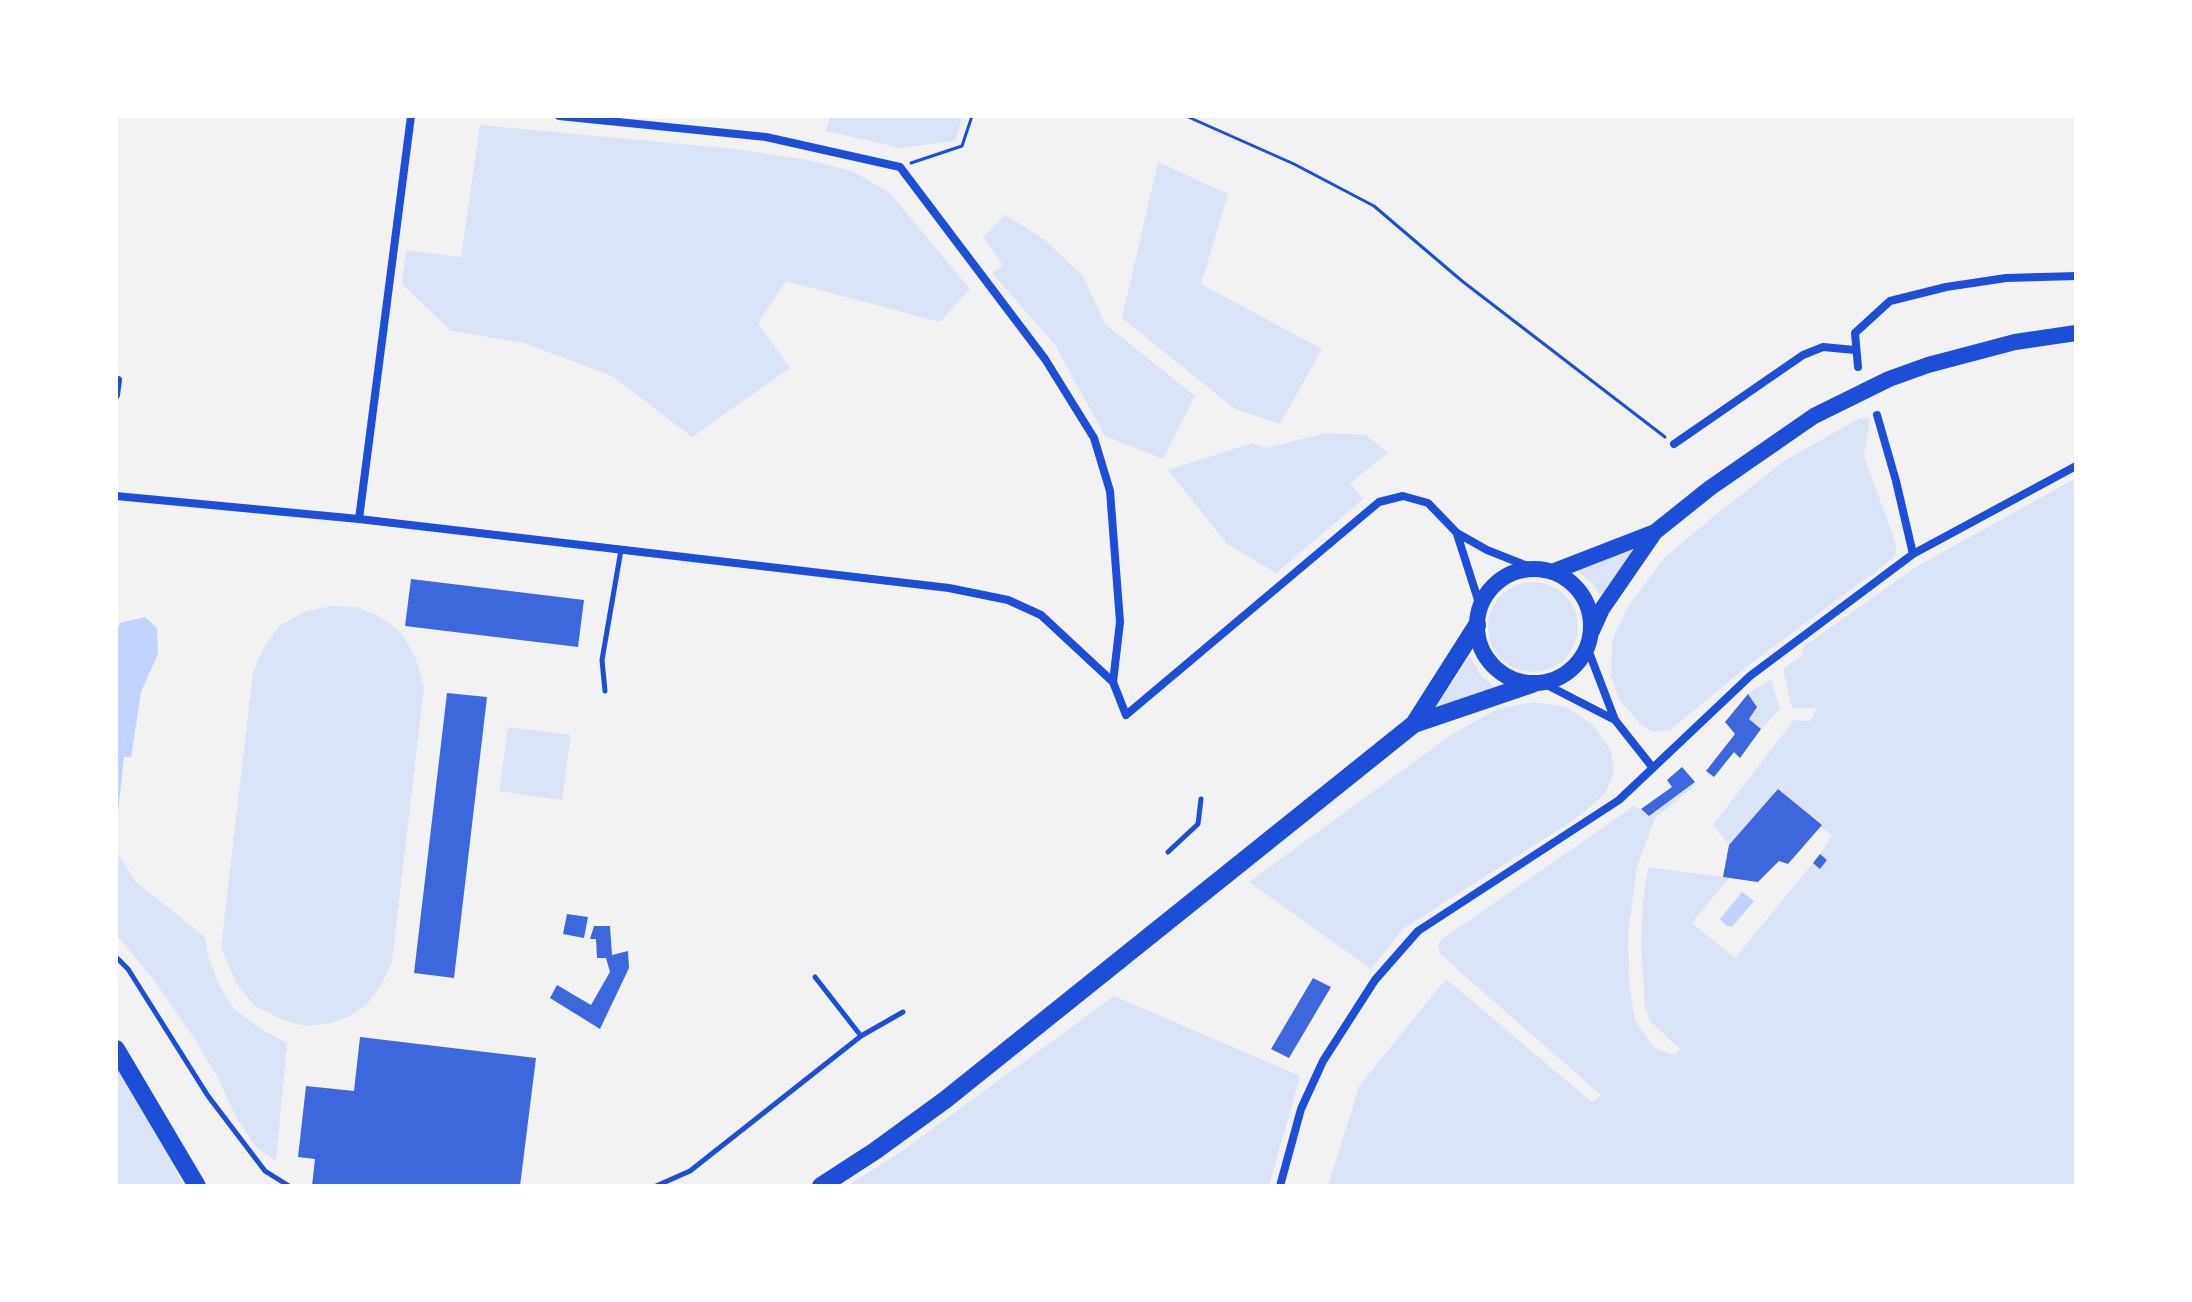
<!DOCTYPE html>
<style>
body{margin:0}
#map{position:relative;width:2192px;height:1302px;overflow:hidden;background:#f2f2f2;font-family:"Space Grotesk",sans-serif}
canvas{display:block}
.frame{position:absolute;inset:0;border:118px solid #fff;pointer-events:none}
</style>
<div id="map">
<canvas width="2192" height="1302"></canvas>
<div class="frame"></div>
</div>
<script>
const ctx = document.querySelector('canvas').getContext('2d');
ctx.lineJoin = 'round';
function paint(path, color) { ctx.fillStyle = color; ctx.fill(path, 'evenodd'); }
const shape = rows => new Path2D(rows.map(r => 'M' + r).join(''));
function stroke(path, color, width, dash) { ctx.strokeStyle = color; ctx.lineWidth = width; ctx.lineCap = dash ? 'butt' : 'round'; ctx.setLineDash(dash || []); ctx.stroke(path); }
paint(shape([
 [830,116,963,116,955,141,901,148,826,131],
 [480,125,735,149,803,159,852,171,890,193,970,289,940,322,786,281,758,323,790,368,692,437,612,376,524,343,451,331,402,284,406,250,461,257],
 [1158,162,1228,194,1201,284,1322,349,1280,424,1235,409,1122,318],
 [1005,215,1044,239,1083,276,1105,324,1195,396,1163,459,1105,436,1055,345,992,273,1003,265,983,237],
 [1860,418,1870,419,1864,456,1896,544,1896,553,1891,560,1748,666,1670,730,1653,732,1641,725,1619,699,1611,676,1612,640,1629,605,1664,558,1714,516,1784,461],
 [1326,433,1366,435,1388,453,1350,483,1363,499,1276,573,1227,544,1168,470,1252,443,1266,448],
 [2076,478,2076,1186,1328,1186,1359,1086,1446,979,1592,1102,1601,1095,1459,971,1440,953,1438,945,1441,940,1634,806,1649,815,1695,782,1692,788,1655,818,1637,867,1628,932,1629,982,1635,1020,1654,1048,1675,1055,1680,1049,1651,1022,1645,1007,1641,947,1643,901,1648,867,1729,878,1692,923,1735,958,1813,863,1820,869,1827,860,1820,854,1832,836,1778,789,1729,845,1713,825,1794,720,1810,721,1817,708,1792,708,1783,669,1802,655,1803,647,1916,567],
 [1630,549,1632,552,1602,598,1592,583,1576,570,1597,564],
 '1488 627a45 45 0 1 1 90 0a45 45 0 1 1-90 0Z',
 [331,606,356,607,379,616,401,633,415,656,424,687,392,961,383,982,368,1003,350,1016,330,1023,306,1026,283,1020,255,1006,236,983,221,947,253,672,263,649,279,626,304,612],
 [1470,656,1480,674,1494,687,1436,715,1433,711],
 [1771,679,1780,709,1761,729,1749,719,1757,707,1748,694],
 [1533,702,1566,707,1593,725,1611,751,1614,772,1605,794,1577,818,1403,929,1371,969,1249,882,1451,735,1497,709],
 [508,727,571,735,562,800,499,791],
 [116,850,136,882,205,937,209,959,219,985,234,1009,261,1029,287,1043,276,1161,256,1147,236,1117,218,1078,194,1038,153,979,116,934],
 [1114,996,1300,1076,1269,1186,847,1186,902,1151],
 [116,1066,147,1115,184,1186,116,1186]
]), '#dbe4f7');
paint(shape([
 [145,617,157,628,158,654,141,692,131,757,124,757,116,831,116,635,120,623],
 [1742,892,1754,901,1732,927,1727,926,1720,919]
]), '#bfd3fe');
paint(shape([
 [411,579,584,600,578,647,405,626],
 [447,693,487,697,454,978,414,973],
 [1748,694,1757,707,1749,719,1761,729,1740,758,1734,752,1714,777,1706,771,1735,734,1725,722],
 [1682,767,1695,782,1649,816,1641,809,1672,787,1667,780],
 [1778,789,1822,825,1788,864,1779,861,1758,882,1723,877,1729,845],
 [1820,854,1827,860,1820,869,1813,863],
 [567,914,588,917,584,938,563,934],
 [594,926,610,926,612,955,628,951,629,968,600,1029,550,998,557,985,591,1005,610,972,606,958,597,958,596,939,590,939],
 [1313,978,1331,987,1289,1058,1271,1049],
 [360,1037,536,1058,520,1186,312,1186,315,1159,298,1157,306,1086,354,1091]
]), '#3d67dc');
stroke(shape([
 [1186,116,1294,164,1374,206,1462,281,1665,437],
 [911,163,962,146,972,116]
]), '#1d4ed8', 3);
stroke(shape([
 [605,691,602,660,621,550],
 [1168,852,1198,824,1201,799],
 [116,957,128,969,208,1096,265,1171,289,1186],
 [815,977,861,1036],
 [656,1186,690,1171,861,1036,903,1012]
]), '#1d4ed8', 5);
stroke(shape([
 [559,116,766,137,900,167,1045,359,1094,438,1110,491,1120,622,1113,682],
 [1858,367,1855,333,1890,301,1946,287,2006,278,2076,276],
 [116,395,118,380],
 [1877,415,1896,481,1913,554],
 [1674,444,1803,355,1823,347,1855,350],
 [116,496,359,519,949,588,1008,600,1041,615,1113,682,1126,715,1379,502,1403,496,1428,503,1457,533,1487,550,1535,569],
 [359,519,411,116],
 [1457,534,1480,606],
 [1587,647,1615,720,1653,768],
 [1543,683,1615,720],
 [1280,1186,1301,1109,1323,1061,1375,980,1418,931,1619,800,1750,676,1913,554,2076,466]
]), '#1d4ed8', 8);
stroke(shape([
 '1477 626a57 57 0 1 1 114 0a57 57 0 1 1-114 0Z',
 [1552,572,1655,532],
 [1592,631,1602,609,1655,532,1710,488,1814,416,1889,379,1928,365,2015,342,2076,333]
]), '#1d4ed8', 16);
stroke(shape([
 [1414,724,1532,684],
 [116,1049,197,1186],
 [821,1186,875,1151,945,1100,1414,724,1477,625]
]), '#1d4ed8', 18);
</script>
